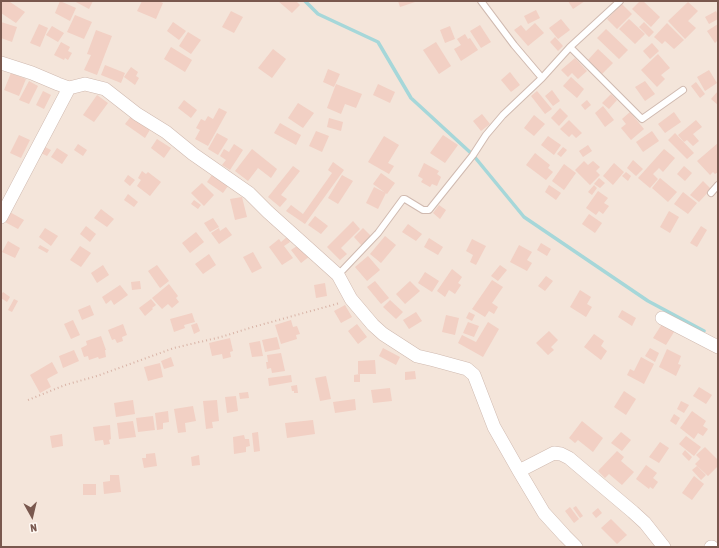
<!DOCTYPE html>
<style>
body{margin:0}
#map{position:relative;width:719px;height:548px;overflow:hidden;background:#fdf4ec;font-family:"Asap Condensed",sans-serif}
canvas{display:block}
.frame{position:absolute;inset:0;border:2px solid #79584e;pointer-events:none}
.north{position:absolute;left:12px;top:496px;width:40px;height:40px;-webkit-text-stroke:3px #fff9f3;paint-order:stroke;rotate:172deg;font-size:11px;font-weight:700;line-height:16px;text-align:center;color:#79584e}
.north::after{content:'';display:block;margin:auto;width:14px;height:18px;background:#79584e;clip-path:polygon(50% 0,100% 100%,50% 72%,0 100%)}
</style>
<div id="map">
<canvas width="719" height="548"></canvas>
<div class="frame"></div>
<div class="north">N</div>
</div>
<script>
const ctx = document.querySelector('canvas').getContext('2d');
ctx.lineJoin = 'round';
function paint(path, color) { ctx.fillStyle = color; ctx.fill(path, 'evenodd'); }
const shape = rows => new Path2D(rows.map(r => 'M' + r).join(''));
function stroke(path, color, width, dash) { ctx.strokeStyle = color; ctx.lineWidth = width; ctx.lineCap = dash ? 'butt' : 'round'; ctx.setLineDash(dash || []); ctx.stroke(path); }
paint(shape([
 [1,1,718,1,718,547,1,547]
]), '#f4e5da');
stroke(shape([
 [305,1,318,14,378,42,411,98,473,155,524,217,648,301,704,331]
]), '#a6d7d9', 3.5);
paint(shape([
 [1,1,11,1,10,2,25,12,16,23,1,13],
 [60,1,76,8,70,21,55,13],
 [74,1,93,1,89,9],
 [142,1,159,1,163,3,156,19,137,11],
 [278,1,296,1,300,5,292,13],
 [398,1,418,1,400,7],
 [568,1,585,1,573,9],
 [640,1,643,1,660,17,651,27,632,9],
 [688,2,698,11,688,21,696,28,685,39,668,21],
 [622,4,632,14,617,29,607,19],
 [536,10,540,18,528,24,524,16],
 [231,11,243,17,234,33,222,27],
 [716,11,718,15,718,19,709,24,705,17],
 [75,15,92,22,84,39,67,32],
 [561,19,570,30,558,39,549,28],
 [629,19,645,34,635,44,619,29],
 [1,22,17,27,12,42,1,38],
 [173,22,186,31,179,40,167,31],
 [644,22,654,32,649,37,639,27],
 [535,23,544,33,528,46,514,30,521,25,526,31],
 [667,23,684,40,674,49,665,41,662,44,654,37],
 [39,24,48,28,40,47,30,43],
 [718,24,718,40,715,43,707,31],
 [480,25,491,42,481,48,470,31],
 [52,26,64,33,58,42,46,35],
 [450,26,455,39,445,43,440,30],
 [606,29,628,50,619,59,597,38],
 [96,30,112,36,97,75,84,70,91,55,87,54],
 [188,32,201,40,191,54,179,46],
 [465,34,468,39,470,38,478,50,461,61,454,49,461,45,457,39],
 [555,37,563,46,558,51,550,42],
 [61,42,70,47,68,51,72,53,68,60,65,58,64,60,54,55],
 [436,42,451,66,439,74,423,50],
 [652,43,659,51,650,59,643,51],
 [171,47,192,60,185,72,164,59],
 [273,49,286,59,272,78,258,68],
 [598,49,613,63,602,74,588,60],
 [658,54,670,68,661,75,665,79,657,87,641,70],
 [575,58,587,71,578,79,572,73,568,77,561,70],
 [105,65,125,73,121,83,101,75],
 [131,67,138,72,136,76,139,78,135,85,124,77],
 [328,69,340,74,334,87,323,82],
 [709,70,717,83,705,91,697,77],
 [510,72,520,85,511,92,501,80],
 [11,73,26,79,19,96,4,90],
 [571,77,584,89,577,98,563,86],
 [29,81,38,86,29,104,19,100],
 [645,81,655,94,645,101,635,87],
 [696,82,705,94,700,98,691,86],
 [336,84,362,94,356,108,345,104,341,114,327,108],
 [378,84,395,92,390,103,373,95],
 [552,90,560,101,553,106,545,96],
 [43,91,51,95,44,109,36,105],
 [537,91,552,109,545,114,531,96],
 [718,91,718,105,711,99],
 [611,94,617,100,609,109,602,103],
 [97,95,108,103,94,122,83,115],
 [184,100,197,110,191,118,178,108],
 [587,100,591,105,585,110,581,105],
 [298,103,314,113,303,128,288,118],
 [603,106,614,120,605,127,595,113],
 [219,108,227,112,208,146,195,139,200,130,196,128,201,119,205,121,208,116,213,119],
 [560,108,568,116,559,126,551,118],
 [630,112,644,129,631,140,621,128,626,124,622,119],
 [674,112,681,122,665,133,658,124],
 [482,114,490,124,481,131,473,121],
 [132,115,151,128,145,138,125,124],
 [534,115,545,124,534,136,524,128],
 [329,118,343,122,341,131,327,127],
 [569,120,582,133,576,138,572,134,569,137,560,129],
 [696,120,702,127,693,134,699,141,693,146,687,140,684,142,678,135],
 [280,123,301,135,296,145,274,133],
 [316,131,329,136,322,152,309,146],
 [652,131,659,141,643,152,636,142],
 [217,133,228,139,218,155,208,149],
 [675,133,694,153,687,159,668,140],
 [19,135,30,140,21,158,10,153],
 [443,135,458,145,445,163,430,153],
 [384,136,399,145,388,163,394,166,389,174,368,162],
 [548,136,561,145,554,155,541,145],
 [157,139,171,148,164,158,151,148],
 [718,143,718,172,715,174,713,172,710,175,697,161],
 [78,144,87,150,83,156,74,150],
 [234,144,243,150,230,170,222,165,226,160,220,156,224,149,229,152],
 [588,145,592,151,583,157,579,151],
 [45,147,51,150,47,156,41,153],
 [563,147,567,150,561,157,557,154],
 [57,148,68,155,62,164,51,157],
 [252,149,277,169,271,178,258,168,248,181,235,171],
 [664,149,675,158,663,172,659,168,653,174,658,179,650,188,638,178],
 [535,153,550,165,548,168,553,172,546,180,526,165],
 [633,160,643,169,636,176,627,168],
 [584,161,588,165,593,161,600,167,596,171,600,175,590,185,575,170],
 [333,162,344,170,305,224,286,211,291,205,303,214,332,173,328,170],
 [424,163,439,171,437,174,441,177,437,186,432,184,430,187,421,182,423,179,418,176],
 [614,163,624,172,613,185,603,176],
 [564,164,576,173,564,190,552,181],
 [293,166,300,171,281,195,287,199,280,207,268,197],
 [684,166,692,173,685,181,677,174],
 [142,171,146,174,148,172,161,182,150,196,137,186,141,180,138,178],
 [214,172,230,183,223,193,207,182],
 [626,172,631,176,628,181,622,176],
 [381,173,395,183,387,194,373,184],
 [128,175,135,180,130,186,124,181],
 [342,175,353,181,338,204,328,198],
 [599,178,605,183,600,188,594,184],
 [660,178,677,192,668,202,652,188],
 [703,181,711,189,699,202,690,195],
 [202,183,214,195,204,206,191,193],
 [549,185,561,193,556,200,545,192],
 [594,185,597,188,592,195,588,192],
 [374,187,386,193,378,209,366,203],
 [598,191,608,198,604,203,609,206,603,214,599,211,596,215,586,208],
 [683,192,697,203,688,214,674,204],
 [128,194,138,202,134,207,124,200],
 [242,197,247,217,235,220,230,199],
 [194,200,201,205,198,209,191,204],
 [439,205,446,210,440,219,433,213],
 [101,209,114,219,107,227,94,218],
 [8,211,24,220,18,229,3,221],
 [669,211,679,217,670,233,660,227],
 [589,214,602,223,595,233,582,224],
 [315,216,328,226,321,234,308,225],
 [213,218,219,227,210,232,204,223],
 [353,221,360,229,341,248,347,254,340,260,327,247],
 [408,224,422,234,416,241,402,232],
 [86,226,96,234,90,242,80,234],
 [701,226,707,230,697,247,690,243],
 [226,227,232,235,219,244,211,233,219,228,220,231],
 [45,228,58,236,51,246,39,237],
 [363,228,371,236,362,246,354,237],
 [196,232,204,242,190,253,182,243],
 [385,236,396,245,381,263,370,254],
 [287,237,290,242,284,246,293,258,282,265,269,247,279,239,281,242],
 [429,238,443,247,438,255,424,247],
 [472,239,486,246,476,265,470,262,473,255,466,251],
 [8,241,20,248,15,258,2,252],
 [541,243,551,249,547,256,537,250],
 [300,244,310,256,301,263,291,250],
 [40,245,49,250,47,253,38,248],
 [519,245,532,252,527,260,532,263,527,271,510,262],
 [80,246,91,253,81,267,70,260],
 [253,252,262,268,252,273,243,257],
 [209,254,216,265,203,274,195,264],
 [368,256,380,270,367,281,355,267],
 [103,265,109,275,97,283,91,273],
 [157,265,169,281,160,288,148,271],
 [500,265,507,270,498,281,491,276],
 [452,269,462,277,458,283,461,285,455,294,449,290,445,297,437,291],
 [425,272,439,281,432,292,418,283],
 [546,276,553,281,545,291,538,286],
 [492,280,503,287,492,303,498,307,494,314,489,311,485,317,472,309],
 [140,281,141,289,132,290,131,282],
 [375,281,389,298,381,304,367,287],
 [410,281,420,291,405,304,396,294],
 [325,283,327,296,316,298,314,285],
 [169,284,178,296,176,298,179,302,172,308,168,304,162,309,152,298],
 [120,285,128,295,114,305,111,300,106,304,102,297],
 [580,290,591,297,587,304,592,307,586,317,570,307],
 [3,292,10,297,7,302,1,298,1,295],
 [14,299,18,301,12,312,8,310],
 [151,299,156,305,152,308,153,309,145,316,139,308],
 [390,300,403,312,396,319,383,307],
 [90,305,94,315,82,320,78,310],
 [345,305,352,317,341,323,334,311],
 [622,310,636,318,632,326,618,317],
 [416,312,422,321,409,329,403,320],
 [469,312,475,315,472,321,466,318],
 [192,313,195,322,184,325,185,328,174,332,170,319],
 [446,315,459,318,455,335,442,332],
 [73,320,80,335,71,339,64,324],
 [291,320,293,327,297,326,300,334,296,335,297,339,281,344,275,325],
 [468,322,479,326,474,337,463,333],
 [488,322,499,329,483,357,458,343,462,335,476,342],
 [197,323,200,331,194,334,191,325],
 [123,324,127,335,122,337,123,341,117,343,115,339,112,340,108,330],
 [357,324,367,337,358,344,348,331],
 [662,324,674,332,666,345,653,338],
 [549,331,558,340,551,347,554,350,548,355,536,343],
 [594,334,604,341,601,346,607,351,601,360,584,347],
 [101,336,106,350,105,350,106,357,99,359,98,357,89,360,88,356,84,357,81,348,87,345,86,341],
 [277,337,280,349,265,352,262,340],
 [230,338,233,351,230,352,231,357,223,359,222,354,212,356,209,343],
 [260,341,263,356,252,357,249,343],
 [383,348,400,357,396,365,379,356],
 [650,348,659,353,655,362,645,356],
 [667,349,681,356,678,364,681,365,676,376,659,367],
 [74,350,79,361,63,368,59,356],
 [281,353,285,371,272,373,271,368,267,369,266,362,268,362,267,355],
 [171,357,174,366,164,369,161,361],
 [641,357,654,364,644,384,627,375,630,369,634,371],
 [375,360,376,374,358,374,358,361],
 [52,362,58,373,47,379,51,387,40,393,30,375],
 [160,363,163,377,148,381,144,367],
 [415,371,416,379,405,380,405,372],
 [360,374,360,382,354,382,354,375],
 [291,375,292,382,269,386,268,378],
 [326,376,331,399,320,401,315,378],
 [297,385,298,393,294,393,294,391,292,391,291,386],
 [699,387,712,395,706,404,693,396],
 [390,388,392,401,373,403,371,390],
 [624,391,636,399,626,415,614,407],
 [248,392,249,398,240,399,239,393],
 [236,396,238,411,227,413,225,397],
 [355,399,356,410,335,413,333,402],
 [133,400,135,414,116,417,114,403],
 [217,400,219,421,212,422,213,428,206,429,203,401],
 [681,401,689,405,684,413,677,409],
 [193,406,196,421,185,423,186,432,178,433,174,409],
 [168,411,169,422,163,423,163,429,157,430,155,413],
 [692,411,706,421,703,426,708,429,703,436,698,433,694,439,680,428],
 [674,414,680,418,676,425,670,421],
 [153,416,155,430,138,432,136,418],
 [313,420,315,434,287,438,285,423],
 [133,421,136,437,119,439,117,423],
 [582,421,603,438,593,452,578,440,575,443,569,438],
 [110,425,111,439,109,440,110,444,104,445,103,440,95,441,93,427],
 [258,432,260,451,254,452,252,433],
 [621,432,631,440,622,451,611,443],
 [62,434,63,446,52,448,50,436],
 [244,435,245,439,249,439,250,446,246,447,246,452,234,454,233,437],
 [686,436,701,447,694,456,679,444],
 [660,442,669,448,659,463,649,457],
 [705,447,718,460,718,466,708,476,695,464,700,459,696,455],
 [685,450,692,457,689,461,682,454],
 [617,451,624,457,621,461,634,472,622,485,609,474,605,478,598,471],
 [155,453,157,466,144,468,142,458,146,458,146,454],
 [199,455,200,465,192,466,191,457],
 [646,465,657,473,653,478,658,482,653,489,650,487,649,489,636,479],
 [697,466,706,475,701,480,692,470],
 [110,475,119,475,121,492,104,494,103,482,110,481],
 [694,476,704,484,692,500,682,493],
 [83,484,96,484,96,495,83,495],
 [576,506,583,516,580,518,573,508],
 [570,507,579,519,574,523,565,511],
 [598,508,602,513,596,518,592,513],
 [611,519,627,535,617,544,601,528]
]), '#f2d0c4');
const service = shape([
 [481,1,514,45,542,78],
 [570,47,642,119,683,90],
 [711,193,718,185],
 [338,275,378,233,403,199,405,199,423,210,429,210,473,155,486,135,503,115,542,78,570,47,620,1]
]);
const minor = shape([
 [1,63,32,73,58,84,69,88,85,84,105,89,137,114,166,132,193,154,249,193,268,212,338,275,351,299,373,325,383,334,417,356,434,360,467,369,474,375,494,427,519,471,544,513,565,536,576,547],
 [1,217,69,88],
 [662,318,718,347],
 [519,471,554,453,561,454,569,458,633,512,645,523,664,547],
 [711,547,712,547]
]);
stroke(service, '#d0bab0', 8);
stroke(minor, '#d0bab0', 14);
stroke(shape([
 [28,400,65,385,97,376,174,348,221,337,253,327,340,303]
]), '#d8b3a6', 2, [1, 3]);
stroke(service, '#fff', 6);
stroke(minor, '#fff', 13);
</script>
